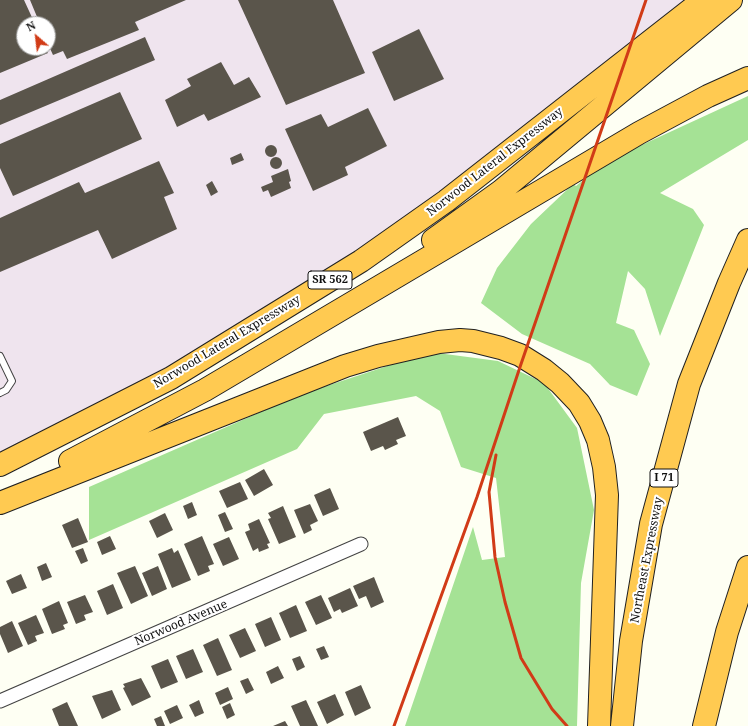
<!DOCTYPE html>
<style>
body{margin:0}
#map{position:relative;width:748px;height:726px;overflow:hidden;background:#fefff3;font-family:"Noto Serif",serif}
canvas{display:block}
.north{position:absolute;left:16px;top:16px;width:40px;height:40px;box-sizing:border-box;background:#fff;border:1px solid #9f9f9f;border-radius:50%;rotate:332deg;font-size:11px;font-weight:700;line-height:16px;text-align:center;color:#101010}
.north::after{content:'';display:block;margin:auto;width:14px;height:18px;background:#d13b17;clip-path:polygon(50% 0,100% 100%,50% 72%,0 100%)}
</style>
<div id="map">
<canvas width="748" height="726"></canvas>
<div class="north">N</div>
</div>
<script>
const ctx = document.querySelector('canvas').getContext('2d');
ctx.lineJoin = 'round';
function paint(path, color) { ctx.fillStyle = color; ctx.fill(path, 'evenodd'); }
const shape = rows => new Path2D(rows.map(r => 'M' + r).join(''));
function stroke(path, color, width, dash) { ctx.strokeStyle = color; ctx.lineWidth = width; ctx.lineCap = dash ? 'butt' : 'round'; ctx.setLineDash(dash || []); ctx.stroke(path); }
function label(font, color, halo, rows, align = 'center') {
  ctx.font = font + ' "Noto Serif",serif'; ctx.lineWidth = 4; ctx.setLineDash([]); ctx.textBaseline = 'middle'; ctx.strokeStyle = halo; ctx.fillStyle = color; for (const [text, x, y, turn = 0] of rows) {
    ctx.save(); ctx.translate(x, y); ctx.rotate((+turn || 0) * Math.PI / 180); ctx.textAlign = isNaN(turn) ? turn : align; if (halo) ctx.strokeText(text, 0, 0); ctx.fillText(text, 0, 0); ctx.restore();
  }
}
paint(shape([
 [0,0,691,0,361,261,0,465],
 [24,24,48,24,48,48,24,48]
]), '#efe4ee');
paint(shape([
 [748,96,748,140,660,193,693,209,704,225,660,336,645,289,628,271,616,323,634,330,650,364,637,396,610,385,590,364,522,334,481,303,497,268,531,224,573,184,576,186,607,161],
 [430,352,498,361,544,383,577,428,594,510,581,583,577,726,405,726,473,527,482,560,505,557,496,478,461,467,440,411,416,396,324,414,297,449,89,540,89,487,302,394]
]), '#a5e295');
paint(shape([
 [0,0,24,0,35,24,24,24,24,48,45,48,48,53,0,73],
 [30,0,186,0,135,22,139,30,67,59,63,51,53,55,48,44,48,24,40,24],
 [238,0,333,0,365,73,286,105],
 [419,29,444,79,394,101,372,52],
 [145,37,155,60,0,125,0,100],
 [221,62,234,85,249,77,261,97,208,121,204,114,177,127,165,100,191,86,187,79],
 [120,92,142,139,13,196,0,168,0,144],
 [368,108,387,146,345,167,348,175,313,191,285,129,321,114,328,127],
 '265 151a6 6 0 1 1 12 0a6 6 0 1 1-12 0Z',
 [241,153,244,160,232,165,230,158],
 '270 163a6 6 0 1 1 12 0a6 6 0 1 1-12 0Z',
 [159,161,174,193,164,197,177,229,112,259,98,230,0,272,0,218,79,182,85,193],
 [288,169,291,181,289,182,291,188,271,197,268,190,263,192,261,187,273,182,271,176],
 [212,181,218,192,211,196,206,185],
 [398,417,406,436,396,440,398,444,385,450,383,446,371,451,363,432],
 [264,469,273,485,254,496,245,480],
 [240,482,248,499,227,508,219,491],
 [330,488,339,509,323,516,314,495],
 [192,502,197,515,188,519,183,506],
 [310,504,318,521,310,525,312,530,304,534,294,510],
 [283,506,296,537,279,544,268,519,271,518,268,513],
 [225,512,233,529,225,532,218,515],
 [165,513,173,530,157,538,149,521],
 [78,518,88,542,72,548,62,525],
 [259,519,270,543,267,544,269,548,259,552,258,548,253,551,245,532,250,530,248,524],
 [110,536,116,549,102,555,97,542],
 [202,536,214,564,208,566,210,571,198,576,184,544],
 [229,537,239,559,223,566,213,544],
 [83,548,88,561,81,564,75,551],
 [172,548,174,553,178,550,191,580,172,588,158,554],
 [46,563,52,577,42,581,37,567],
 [135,566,148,596,131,604,117,573],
 [158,566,167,589,152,596,142,573],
 [21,574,27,588,12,594,6,581],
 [374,577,384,602,371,608,366,596,359,599,353,586],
 [113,584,123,608,107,615,97,591],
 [350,588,358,606,342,613,340,609,334,612,328,598],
 [85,595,93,612,84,615,86,620,76,624,67,602],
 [321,595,332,618,316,625,305,602],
 [59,601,68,623,63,625,65,629,52,634,42,609],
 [296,605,307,631,290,638,279,613],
 [36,615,44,633,35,636,37,641,28,645,18,623],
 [271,617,281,640,265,647,255,624],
 [12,621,23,646,8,653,0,634,0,627],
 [245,628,256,651,240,658,229,635],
 [218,638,232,670,217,676,203,645],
 [324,646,329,657,321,660,316,649],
 [193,649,203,672,186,679,176,656],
 [300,656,305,667,297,671,292,659],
 [168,659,178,682,161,689,151,666],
 [278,666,284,678,271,684,266,672],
 [141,678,151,697,132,706,123,688,125,687,123,684],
 [248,678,254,690,246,694,240,681],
 [361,685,371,708,355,716,345,692],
 [228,687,233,699,220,705,215,693],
 [112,690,121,710,102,719,92,696],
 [335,694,344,715,327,724,317,702],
 [199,700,204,713,195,717,189,705],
 [306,700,318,726,300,726,291,706],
 [67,702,78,726,59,726,52,709],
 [230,703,235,715,227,719,222,707],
 [177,705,183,718,170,724,164,711],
 [161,716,165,726,157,726,154,719],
 [285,721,288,726,273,726]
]), '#5a554b');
const service = shape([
 [0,356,12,381,6,390,0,393]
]);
const minor = shape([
 [0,701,361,544]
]);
const motorway = shape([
 [433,240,501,191,731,0],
 [70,461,205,390,639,133,708,96,748,78],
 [0,465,171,378,361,261,446,201,703,0],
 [0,503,345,366,378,356,439,342,460,340,473,341,501,348,520,355,544,370,560,383,579,403,590,421,598,440,604,467,607,495,599,726],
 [622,726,631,641,651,524,689,384,729,283,748,240],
 [704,726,727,632,748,567]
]);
stroke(service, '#434343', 8);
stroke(minor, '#434343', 15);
stroke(motorway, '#212121', 24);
stroke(service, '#fff', 6);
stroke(minor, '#fff', 13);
stroke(motorway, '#ffca51', 22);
stroke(shape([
 [496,455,489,492,495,557,505,602,521,658,552,709,567,726],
 [394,726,477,497,520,367,646,0]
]), '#d13b17', 3);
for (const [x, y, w] of [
 [330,280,44],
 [664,478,28]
]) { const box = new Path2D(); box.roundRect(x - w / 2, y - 9, w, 18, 3); ctx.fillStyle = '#fff'; ctx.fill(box); stroke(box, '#101010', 1); }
label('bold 11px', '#101010', null, [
 ["SR 562",330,280],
 ["I 71",664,478]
]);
label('12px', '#101010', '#fff', [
 ["Norwood Lateral Expressway",495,162,-38],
 ["Norwood Lateral Expressway",227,342,-31],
 ["Northeast Expressway",647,560,-79],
 ["Norwood Avenue",181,623,-23]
]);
</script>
